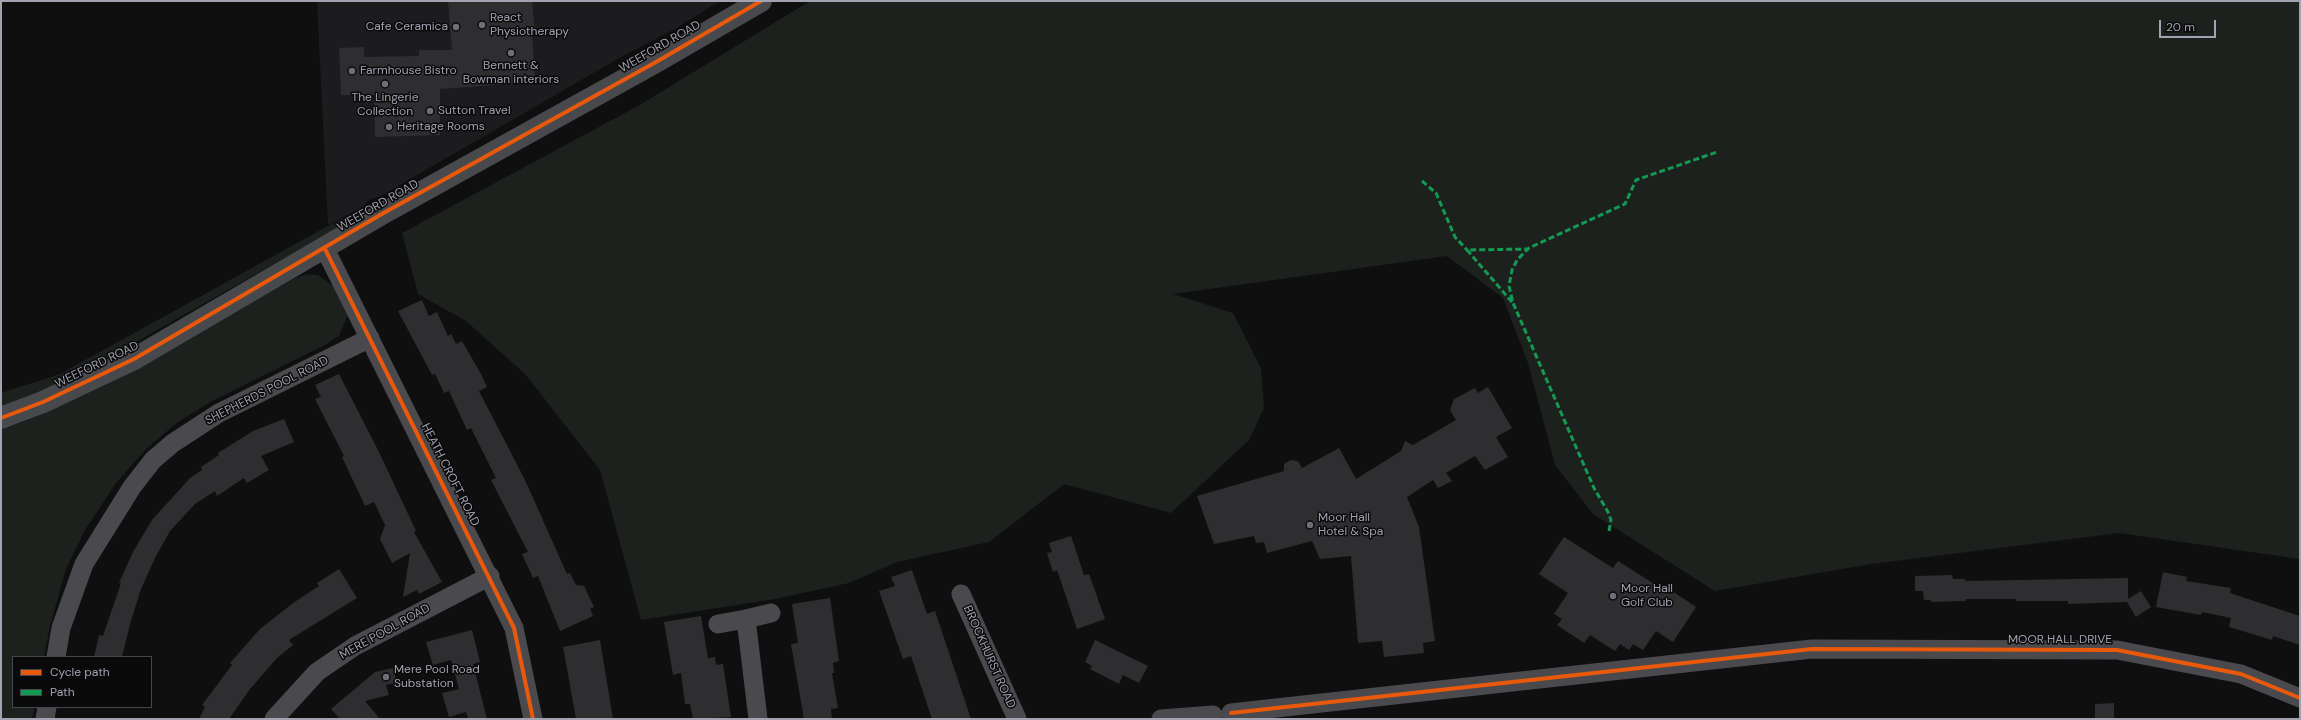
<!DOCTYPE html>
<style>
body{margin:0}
#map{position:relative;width:2301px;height:720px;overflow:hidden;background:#0f0f10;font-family:"DM Sans",sans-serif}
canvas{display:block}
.frame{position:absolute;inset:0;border:2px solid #a1a3b0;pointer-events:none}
.legend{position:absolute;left:12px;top:656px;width:140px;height:52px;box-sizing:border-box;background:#0a0a0b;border:1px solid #46474d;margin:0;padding:5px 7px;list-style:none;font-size:12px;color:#a1a3b0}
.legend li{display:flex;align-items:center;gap:8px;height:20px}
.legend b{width:20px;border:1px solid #46474d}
.scale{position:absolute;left:2159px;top:20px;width:57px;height:18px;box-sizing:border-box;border:2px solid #a1a3b0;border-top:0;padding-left:5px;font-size:12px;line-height:14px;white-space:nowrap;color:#a1a3b0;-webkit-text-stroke:3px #0a0a0b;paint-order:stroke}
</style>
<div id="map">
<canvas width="2301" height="720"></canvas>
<div class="frame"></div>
<ul class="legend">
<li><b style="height:5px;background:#e8590c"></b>Cycle path</li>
<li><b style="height:5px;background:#139951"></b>Path</li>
</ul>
<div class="scale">20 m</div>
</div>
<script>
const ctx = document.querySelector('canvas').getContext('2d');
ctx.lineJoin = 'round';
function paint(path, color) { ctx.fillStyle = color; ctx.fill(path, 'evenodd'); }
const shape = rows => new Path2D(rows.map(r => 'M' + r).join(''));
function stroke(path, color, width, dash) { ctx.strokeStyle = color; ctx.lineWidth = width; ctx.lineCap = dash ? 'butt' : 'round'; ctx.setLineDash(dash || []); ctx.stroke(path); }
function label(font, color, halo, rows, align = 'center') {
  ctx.font = font + ' "DM Sans",sans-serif'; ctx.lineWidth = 3; ctx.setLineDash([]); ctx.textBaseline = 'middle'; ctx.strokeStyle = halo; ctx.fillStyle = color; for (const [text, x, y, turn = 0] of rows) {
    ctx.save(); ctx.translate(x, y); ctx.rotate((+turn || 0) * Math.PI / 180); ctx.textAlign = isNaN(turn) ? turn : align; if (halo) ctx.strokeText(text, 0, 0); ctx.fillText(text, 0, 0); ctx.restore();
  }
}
paint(shape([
 [317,1,720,1,675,29,621,57,379,197,370,199,364,206,328,225]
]), '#1c1c1e');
paint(shape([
 [810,1,2300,1,2300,559,2119,533,1871,564,1715,591,1593,514,1555,465,1528,363,1503,298,1447,256,1173,294,1233,313,1261,369,1264,408,1249,440,1171,513,1064,484,989,542,897,562,849,583,775,599,641,620,600,470,526,375,466,321,418,294,402,233,638,106],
 [364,206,366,212,83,372,24,400,1,408,1,393,60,374],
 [308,274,318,275,333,286,336,286,348,314,339,336,325,345,212,401,178,422,147,448,116,483,85,530,66,569,50,626,44,657,13,657,13,707,35,707,32,719,1,719,1,429,21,423,92,391,297,277]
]), '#1c211d');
paint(shape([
 [448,1,532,1,535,33,532,33,535,82,440,89,440,135,375,137,374,95,341,95,339,48,364,47,364,57,419,56,419,50,452,50],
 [422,300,429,316,437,312,448,336,451,334,456,344,462,341,481,374,487,387,479,391,525,480,567,574,570,573,576,585,584,586,594,607,590,609,593,616,560,631,538,576,533,578,522,554,528,552,491,480,496,478,471,428,467,430,449,391,444,393,435,374,432,375,398,311],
 [339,374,379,452,416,531,414,532,442,582,419,594,417,590,403,597,410,553,392,563,380,539,385,525,374,502,365,506,342,457,344,456,315,399,321,397,315,385],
 [1488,387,1512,428,1496,437,1508,457,1485,470,1475,456,1446,473,1452,481,1438,488,1433,480,1407,497,1419,527,1435,641,1423,643,1424,653,1384,657,1382,641,1358,643,1351,556,1320,559,1312,541,1267,553,1264,542,1256,543,1254,536,1214,544,1197,496,1284,471,1284,464,1291,460,1298,461,1302,468,1339,448,1356,479,1401,451,1405,441,1413,445,1456,420,1450,410,1454,399,1475,388,1478,393],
 [284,419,294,442,261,456,269,470,247,483,244,478,217,496,215,491,195,504,170,531,155,558,141,589,130,624,122,657,94,657,99,635,103,636,121,583,119,583,133,552,152,520,190,478,202,470,201,467,219,455,218,453,253,431],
 [1071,536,1084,575,1089,574,1105,619,1077,629,1057,570,1053,572,1047,553,1052,552,1049,543],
 [1564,537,1613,568,1618,561,1667,592,1669,589,1696,607,1673,642,1656,631,1643,650,1633,644,1629,650,1620,644,1615,651,1590,635,1584,643,1557,625,1562,619,1554,614,1568,593,1539,574],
 [339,569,357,598,289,640,293,645,277,658,250,689,229,719,199,719,205,707,202,705,232,665,230,663,260,629,293,603,319,586,317,583],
 [912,570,927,614,935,611,971,719,932,719,911,656,903,659,879,591,895,586,891,577],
 [2163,572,2187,577,2186,581,2231,588,2230,593,2300,616,2300,645,2273,636,2272,640,2229,627,2231,618,2202,612,2201,615,2156,607],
 [1952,575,1953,579,1965,579,1965,581,2128,578,2128,599,2141,591,2151,607,2136,617,2127,602,2068,604,2068,601,2016,601,2016,599,1966,599,1966,601,1931,602,1931,600,1924,600,1923,591,1915,591,1915,576],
 [830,598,839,661,833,663,834,673,832,673,838,708,831,709,832,719,804,719,791,644,798,643,792,604],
 [701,616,708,658,715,657,716,665,723,664,731,717,693,719,690,704,685,704,681,673,673,675,664,622],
 [472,630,480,662,473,664,487,719,468,719,466,712,449,717,442,693,459,689,451,660,433,665,426,642],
 [600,640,613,719,576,719,563,647],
 [1095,640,1148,666,1139,683,1123,675,1119,684,1090,669,1092,666,1085,662],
 [393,668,397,683,386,685,389,695,365,701,380,719,340,719,331,709,375,672],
 [2114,703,2114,719,2095,719,2095,704]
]), '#2e2e30');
stroke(shape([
 [325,249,514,628,533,719],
 [961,594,1017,719],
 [746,619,771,613],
 [718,624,746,619,758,719],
 [56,657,61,628,84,564,132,487,153,460,173,443,219,413,370,338],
 [1231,713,1812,649,2117,650,2241,674,2300,698],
 [45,719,47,707],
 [274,719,317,672,355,646,490,576],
 [1161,719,1213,715]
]), '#4a4a4e', 19);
stroke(shape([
 [1,418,43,402,134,359,380,215,656,62,761,1]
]), '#48494c', 22);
stroke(shape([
 [1422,181,1436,193,1455,237,1467,250],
 [1512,302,1467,250,1529,249],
 [1609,531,1611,520,1608,512,1594,488,1513,303,1509,286,1512,270,1517,260,1529,248,1625,204,1636,180,1717,152]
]), '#139951', 3, [6, 3]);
stroke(shape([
 [325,249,514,628,533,719],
 [1,418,43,402,134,359,380,215,656,62,761,1],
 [1231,713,1812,649,2117,650,2241,674,2300,698]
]), '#e8590c', 4);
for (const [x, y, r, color] of [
 [482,25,4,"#6e6f78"],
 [456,27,4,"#6e6f78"],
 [511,53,4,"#6e6f78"],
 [352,71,4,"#6e6f78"],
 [385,84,4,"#6e6f78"],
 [430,111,4,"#6e6f78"],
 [389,127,4,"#6e6f78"],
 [1310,525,4,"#6e6f78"],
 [1613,596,4,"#6e6f78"],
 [386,677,4,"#6e6f78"]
]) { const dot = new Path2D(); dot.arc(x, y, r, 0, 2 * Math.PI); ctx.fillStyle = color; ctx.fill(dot); stroke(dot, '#0a0a0b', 1.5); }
label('12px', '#a1a3b0', '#0a0a0b', [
 ["React",490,18],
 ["Physiotherapy",490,32],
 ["Cafe Ceramica",448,27,"right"],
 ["Bennett &",511,66,"center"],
 ["Bowman interiors",511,80,"center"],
 ["Farmhouse Bistro",360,71],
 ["The Lingerie",385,98,"center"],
 ["Collection",385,112,"center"],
 ["Sutton Travel",438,111],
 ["Heritage Rooms",397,127],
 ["Moor Hall",1318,518],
 ["Hotel & Spa",1318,532],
 ["Moor Hall",1621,589],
 ["Golf Club",1621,603],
 ["Mere Pool Road",394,670],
 ["Substation",394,684]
], 'left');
label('12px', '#a1a3b0', '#0a0a0b', [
 ["WEEFORD ROAD",660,47,-30],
 ["WEEFORD ROAD",378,206,-30],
 ["WEEFORD ROAD",97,365,-26],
 ["SHEPHERDS POOL ROAD",267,391,-27],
 ["HEATH CROFT ROAD",450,475,63],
 ["MERE POOL ROAD",385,632,-29],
 ["MOOR HALL DRIVE",2060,640],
 ["BROCKHURST ROAD",989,657,66]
]);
</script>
